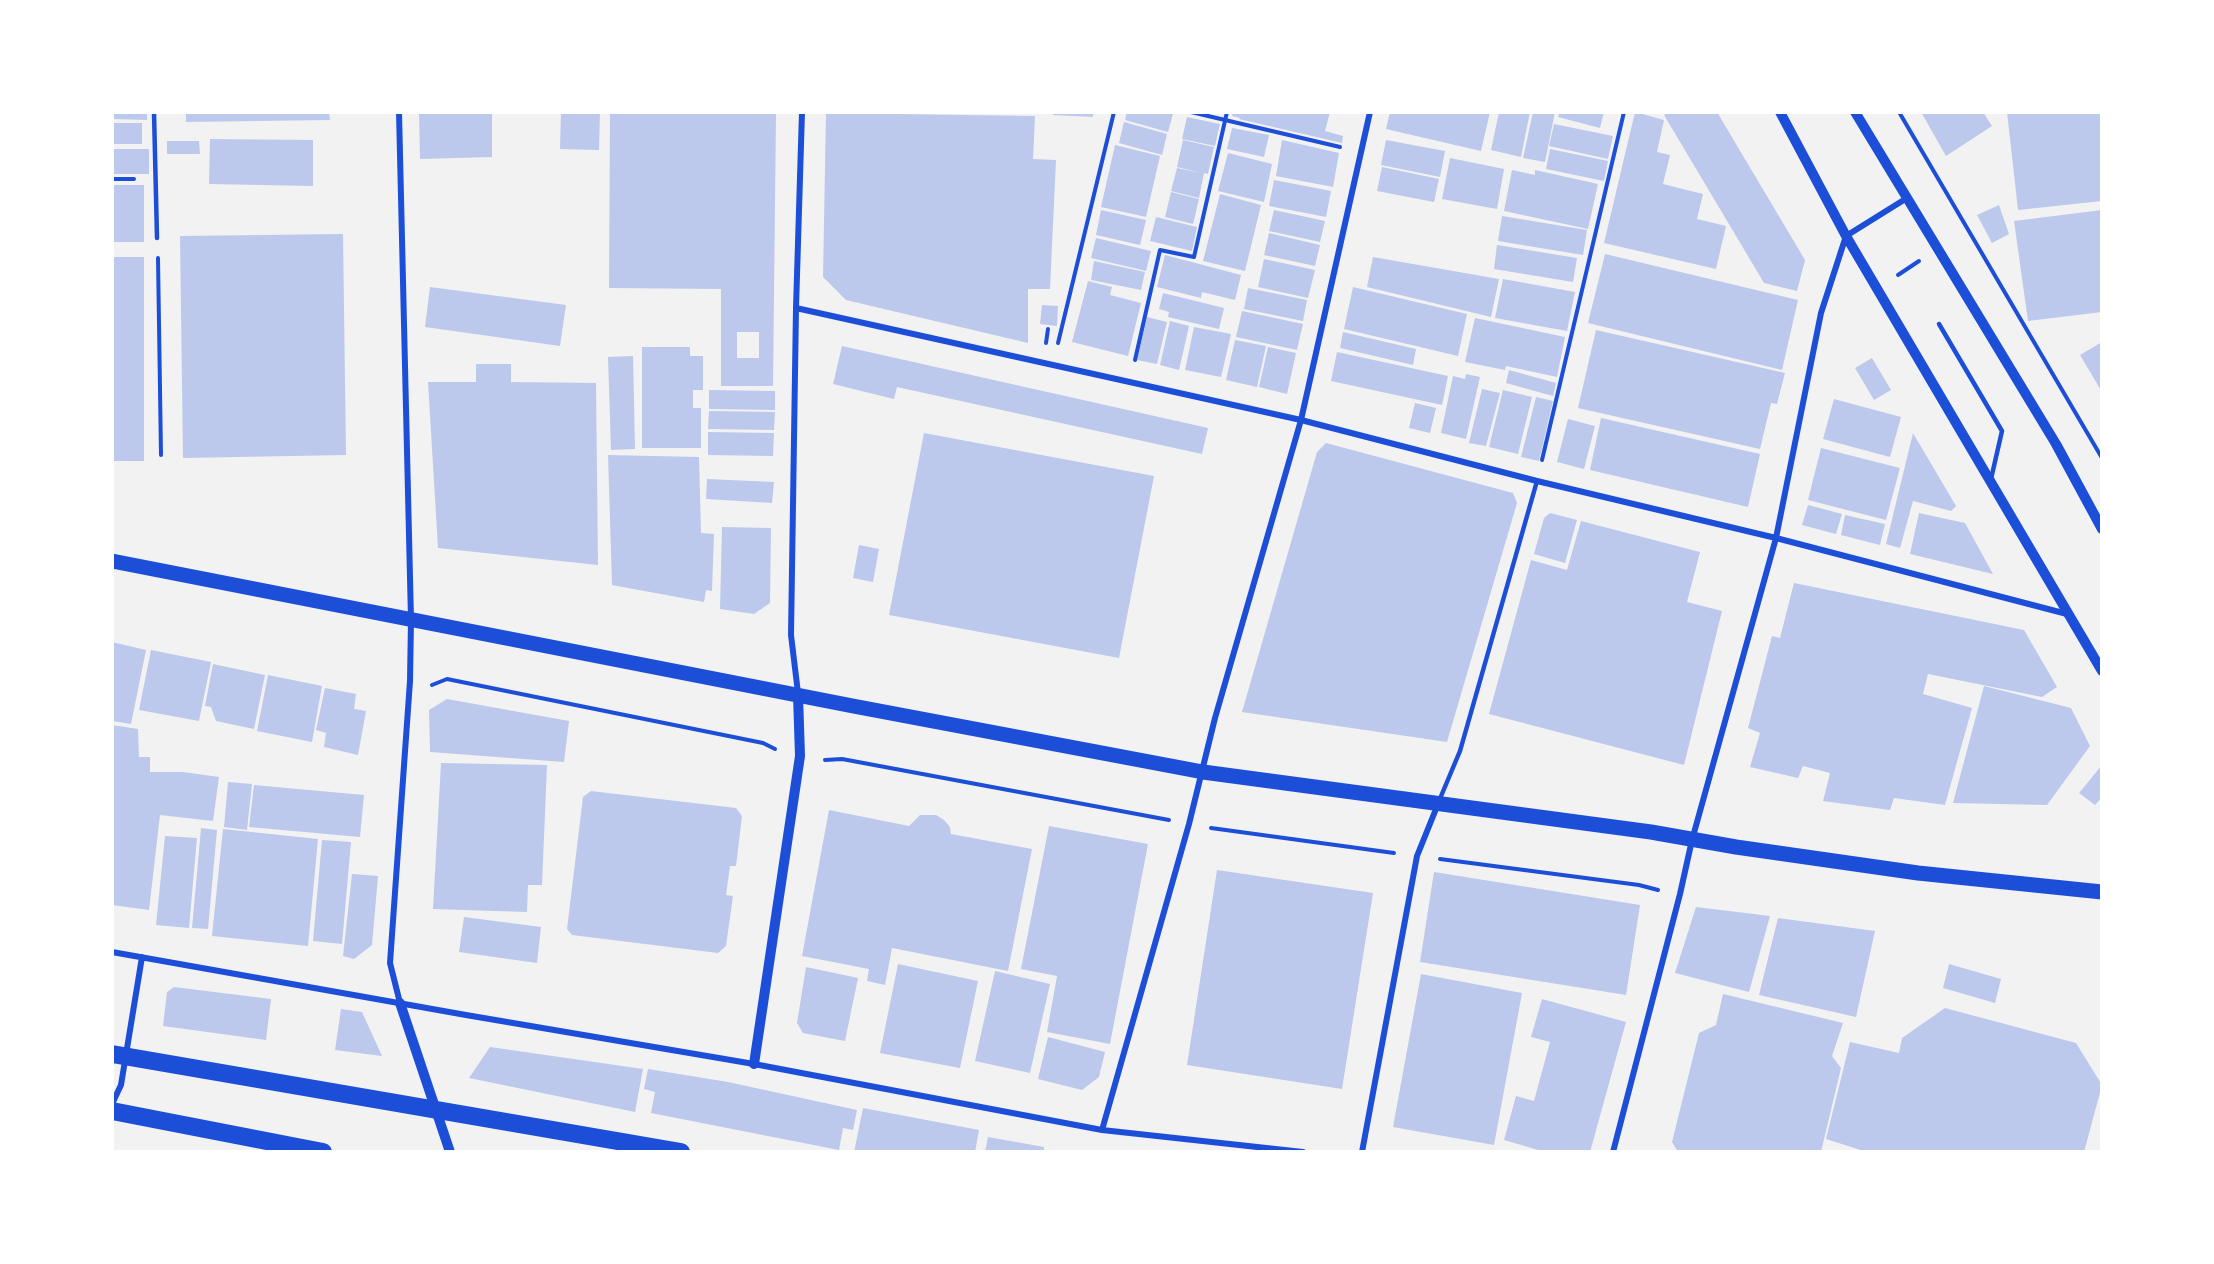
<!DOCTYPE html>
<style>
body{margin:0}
#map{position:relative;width:2214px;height:1264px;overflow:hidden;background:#f2f2f2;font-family:Figtree,sans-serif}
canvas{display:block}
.frame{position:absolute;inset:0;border:114px solid #fff;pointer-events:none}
</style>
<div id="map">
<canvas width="2214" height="1264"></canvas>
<div class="frame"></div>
</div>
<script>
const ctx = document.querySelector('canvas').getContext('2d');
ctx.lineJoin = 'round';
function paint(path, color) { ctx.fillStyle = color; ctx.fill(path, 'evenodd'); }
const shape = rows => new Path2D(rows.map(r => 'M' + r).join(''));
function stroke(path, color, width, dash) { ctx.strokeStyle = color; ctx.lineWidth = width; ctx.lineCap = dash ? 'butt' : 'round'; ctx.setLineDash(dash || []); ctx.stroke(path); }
paint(shape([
 [112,112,147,112,147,120,112,119],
 [186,112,329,112,330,120,186,122],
 [419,112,492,112,492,157,420,159],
 [561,112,600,112,599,150,560,149],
 [610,112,776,112,773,386,721,386,721,289,609,288],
 [737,332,759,332,759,358,737,358],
 [1053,112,1093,112,1093,117,1053,115],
 [1127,112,1168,112,1173,114,1168,132,1125,120],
 [1233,112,1330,112,1325,131,1343,136,1342,143,1239,119,1240,118,1232,116],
 [1390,112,1490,112,1481,151,1386,129],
 [1499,112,1530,112,1521,157,1491,150],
 [1533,112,1555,112,1545,162,1523,158],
 [1560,112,1604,112,1600,128,1558,117],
 [1635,112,1664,120,1657,152,1670,155,1663,184,1703,194,1697,219,1726,226,1716,269,1604,243],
 [1669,112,1717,112,1805,260,1797,291,1764,283,1664,115],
 [1921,112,1983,112,1992,126,1946,156],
 [2007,112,2101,112,2102,201,2018,210],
 [826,113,1035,116,1033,159,1056,160,1050,289,1028,289,1028,343,846,300,823,277],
 [1187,117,1220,124,1215,146,1182,139],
 [1124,122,1167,134,1162,155,1119,143],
 [112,123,142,123,142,144,112,144],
 [1554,124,1613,136,1608,159,1549,146],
 [1232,128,1269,135,1264,157,1227,149],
 [210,139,313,140,313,186,209,184],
 [1183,140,1214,147,1208,174,1204,173,1199,198,1171,191,1177,168,1201,173,1177,167],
 [1282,140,1339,153,1333,187,1276,176],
 [1386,140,1445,151,1440,177,1381,165],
 [167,141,199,141,200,154,167,154],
 [1115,145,1160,156,1146,217,1101,207],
 [112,149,149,149,149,174,112,174],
 [1550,149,1608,161,1604,181,1546,169],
 [1228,153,1272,164,1264,202,1218,191],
 [1450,158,1504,169,1497,209,1442,199],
 [1382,167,1439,179,1434,202,1377,191],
 [1512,170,1535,175,1535,170,1598,184,1588,229,1504,211],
 [1274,180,1331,191,1326,217,1269,206],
 [112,185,144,185,144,242,112,242],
 [1171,192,1199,199,1193,224,1165,217],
 [1220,194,1261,205,1245,271,1203,261],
 [1999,205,2009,234,1992,243,1977,215],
 [1101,210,1146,220,1140,245,1096,235],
 [1274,210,1325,221,1320,242,1269,231],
 [2102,210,2102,312,2028,321,2014,221],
 [1502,216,1587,230,1583,255,1498,241],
 [1156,217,1197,227,1192,251,1150,241],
 [1269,233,1320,245,1315,266,1264,255],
 [343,234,346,455,183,458,180,236],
 [1096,238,1151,251,1146,271,1091,258],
 [1497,245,1577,258,1573,282,1494,269],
 [1605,254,1798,300,1782,370,1588,323],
 [1165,255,1241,275,1235,300,1202,292,1201,298,1157,287],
 [112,257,144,257,144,461,112,461],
 [1373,257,1499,279,1491,317,1367,287],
 [1264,259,1315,270,1308,298,1258,287],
 [1094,261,1145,272,1141,290,1091,280],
 [1503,279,1575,292,1567,331,1495,318],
 [1088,281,1112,287,1110,295,1141,303,1128,356,1072,342],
 [430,287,566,305,560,346,425,327],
 [1353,287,1467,314,1458,356,1344,329],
 [1248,288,1307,300,1303,321,1244,309],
 [1163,293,1224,308,1219,329,1168,317,1169,312,1159,309],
 [1042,305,1058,306,1057,326,1040,324],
 [1242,311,1303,324,1297,350,1236,337],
 [1147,317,1167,322,1157,364,1137,360],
 [1475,318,1565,337,1557,377,1506,366,1505,370,1465,362],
 [1170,321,1189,326,1179,370,1160,365],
 [1194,327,1231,334,1221,377,1185,370],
 [1596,330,1785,373,1777,404,1771,403,1760,449,1578,408],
 [1343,332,1416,349,1413,365,1340,348],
 [1235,340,1266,346,1257,387,1226,380],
 [2102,342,2102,392,2080,355],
 [842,346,1208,428,1202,454,897,387,894,399,833,384],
 [642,347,690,347,690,356,703,356,703,390,693,390,693,408,701,408,701,448,642,448],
 [1268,347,1296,353,1287,394,1259,387],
 [1337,352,1448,376,1442,405,1331,381],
 [633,356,635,449,611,450,608,357],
 [1872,358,1891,390,1874,400,1855,368],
 [476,364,511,364,511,382,596,383,598,565,438,548,428,382,476,382],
 [1509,370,1556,383,1553,396,1506,383],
 [1466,374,1480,377,1466,439,1441,433,1453,376,1465,379],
 [1482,389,1500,393,1486,446,1469,443],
 [709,390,775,391,775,410,709,409],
 [1503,390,1532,397,1518,454,1489,447],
 [1536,397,1553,401,1539,461,1521,457],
 [1834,399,1901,417,1890,457,1823,439],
 [1415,403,1436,408,1430,433,1409,428],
 [709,411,775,412,774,430,708,429],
 [1601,418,1760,454,1748,507,1590,470],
 [1568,419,1595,426,1584,469,1557,462],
 [708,432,774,433,773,456,708,455],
 [924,433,1154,476,1119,658,889,615],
 [1913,433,1956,506,1951,511,1913,501,1900,548,1886,544],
 [1326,443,1513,493,1517,503,1447,742,1242,712,1317,452],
 [1821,448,1900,468,1886,520,1808,500],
 [608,455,699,457,701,533,714,534,712,591,706,590,704,602,612,585],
 [707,479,774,482,772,503,706,499],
 [1808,505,1842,514,1836,534,1802,525],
 [1550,513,1577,520,1565,563,1534,554,1544,518],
 [1919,513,1965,523,1993,574,1910,554],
 [1845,515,1885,524,1880,545,1841,535],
 [1581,521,1700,552,1687,602,1722,611,1684,765,1489,714,1531,560,1567,570],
 [722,527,771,528,770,603,754,614,720,609],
 [859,545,879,549,873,582,853,578],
 [1794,583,2024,630,2057,687,2042,697,1928,674,1923,694,1972,708,1945,805,1894,798,1890,810,1823,801,1830,773,1803,766,1798,778,1750,767,1760,733,1748,728,1772,636,1780,638],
 [112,642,146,650,131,724,112,721],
 [151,650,211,662,199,721,139,710],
 [213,664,265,675,254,729,216,721,211,707,205,706],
 [268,675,322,686,312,742,257,731],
 [1984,686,2071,708,2090,746,2047,805,1953,803],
 [325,688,356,694,354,709,366,711,358,755,324,747,326,733,316,730],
 [447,699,569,721,564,762,430,752,429,710],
 [112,725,138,729,139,757,150,757,150,772,183,772,219,777,213,821,160,815,149,910,112,905],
 [441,763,547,765,542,885,528,885,527,912,433,909],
 [2102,765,2102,797,2095,805,2079,793],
 [228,782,252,784,247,830,224,827],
 [254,785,364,795,360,837,249,827],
 [591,791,736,808,742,816,736,866,730,866,726,895,733,896,726,946,718,953,572,935,567,929,583,797],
 [829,810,909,826,920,815,936,815,944,820,950,827,951,834,1032,849,1008,971,892,948,885,985,867,981,869,969,802,956],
 [1049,826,1148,844,1110,1044,1047,1032,1057,976,1021,969],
 [201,828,217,830,208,929,192,928],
 [223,829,318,839,308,946,212,936],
 [165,836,197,838,189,928,156,925],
 [322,840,351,842,342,944,313,941],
 [1217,870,1373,893,1342,1089,1187,1065],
 [1434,872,1640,905,1626,995,1420,962],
 [352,874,378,876,372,945,354,959,343,956],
 [1696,907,1770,916,1749,992,1675,973],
 [464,917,541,927,537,963,459,952],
 [1778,918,1875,931,1856,1017,1759,995],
 [898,964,978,981,960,1068,880,1053],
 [1949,964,2001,979,1995,1003,1943,988],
 [806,967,858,978,845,1041,803,1033,797,1023],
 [995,971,1050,984,1030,1073,975,1061],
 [1421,974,1522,993,1494,1145,1393,1127],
 [174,987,271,999,266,1040,163,1026,167,992],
 [1723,994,1843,1023,1832,1056,1841,1068,1821,1152,1678,1152,1672,1142,1699,1033,1716,1025],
 [1542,999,1626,1022,1590,1152,1545,1152,1504,1140,1516,1096,1534,1101,1550,1042,1531,1037],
 [1945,1008,2076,1043,2102,1085,2084,1152,1867,1152,1826,1139,1850,1042,1899,1053,1902,1038],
 [341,1009,362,1012,382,1056,335,1050],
 [1048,1037,1105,1052,1099,1077,1082,1090,1038,1079],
 [490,1047,643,1069,635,1112,469,1078],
 [648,1069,728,1082,857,1110,853,1130,843,1128,839,1150,651,1113,655,1092,644,1089],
 [863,1108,979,1130,975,1152,854,1152],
 [988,1137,1044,1147,1044,1152,985,1152]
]), '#bdc9ec');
stroke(shape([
 [1191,112,1340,147],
 [1899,112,2102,458],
 [112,179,134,179],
 [158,258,161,455],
 [1898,275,1919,261],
 [1046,343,1048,329],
 [1058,343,1114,112],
 [1135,360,1160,250,1194,257,1227,112],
 [1542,460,1624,112],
 [432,685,447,679,763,743,775,749],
 [825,760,842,759,1169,820],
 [1211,828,1394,853],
 [1440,859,1639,885,1658,890]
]), '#1d4ed8', 4);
stroke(shape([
 [154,112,157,238],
 [1939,324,2002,431,1991,479],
 [1439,801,1460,751,1537,481]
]), '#1d4ed8', 4.5);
stroke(shape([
 [399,112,411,620,410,681,390,963,400,1003],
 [796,308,1301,420,1537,481,1776,538,2067,614],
 [798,693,791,635,796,308,802,112],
 [112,952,466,1015,754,1064,1102,1130,1303,1152],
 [112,1104,121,1085,142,957],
 [1102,1130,1189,824,1215,718,1301,420,1370,112],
 [1362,1152,1417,856,1438,804],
 [1613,1152,1680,894,1692,840,1776,538,1821,313,1846,236,1907,198]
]), '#1d4ed8', 6);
stroke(shape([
 [1780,112,1846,236,2102,671],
 [1855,112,2056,444,2102,529],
 [400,1003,450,1152],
 [754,1064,800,756,798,695]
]), '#1d4ed8', 10);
stroke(shape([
 [112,561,853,706,1203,772,1651,832,1736,847,1918,873,2102,892]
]), '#1d4ed8', 15);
stroke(shape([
 [112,1054,681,1152],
 [112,1111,323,1152]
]), '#1d4ed8', 18);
</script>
